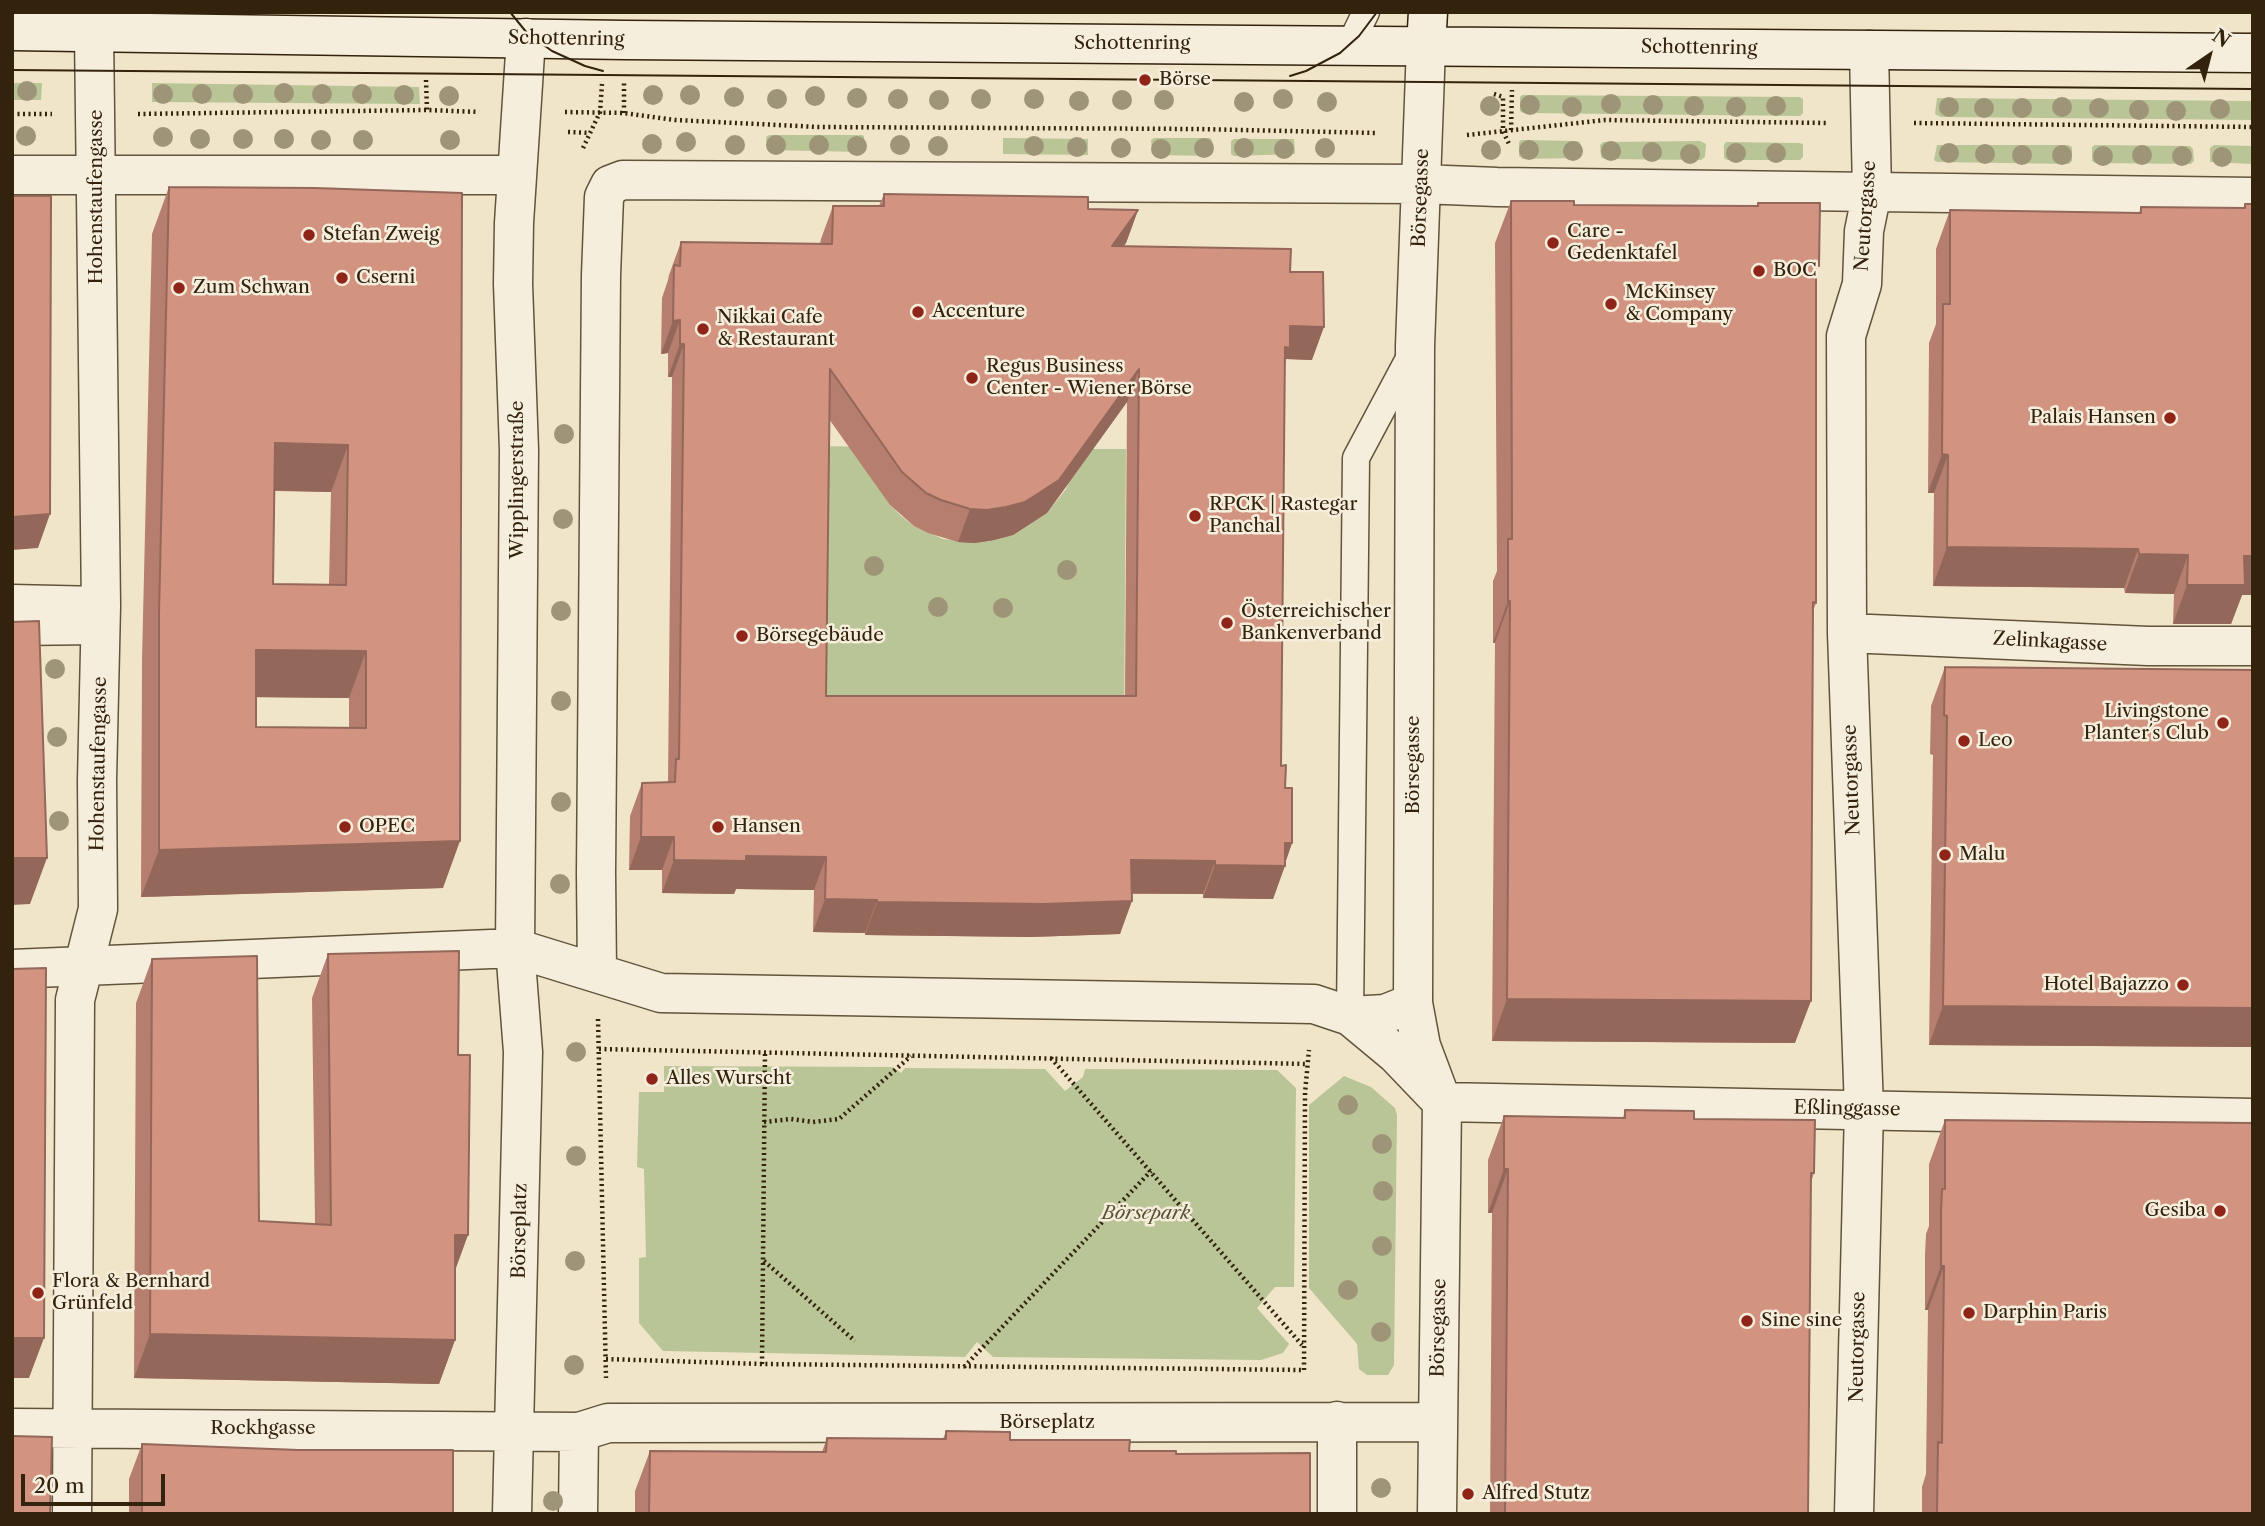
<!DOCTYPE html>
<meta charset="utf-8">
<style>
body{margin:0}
#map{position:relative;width:2265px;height:1526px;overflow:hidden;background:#f1e5c9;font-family:"Libre Caslon Text",serif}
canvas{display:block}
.frame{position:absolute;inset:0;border:14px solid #33220c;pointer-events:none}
.north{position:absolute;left:2174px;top:21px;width:70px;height:70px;-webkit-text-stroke:5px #f6eedc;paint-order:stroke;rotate:35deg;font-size:19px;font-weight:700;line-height:28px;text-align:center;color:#33220c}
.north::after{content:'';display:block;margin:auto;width:24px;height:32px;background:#33220c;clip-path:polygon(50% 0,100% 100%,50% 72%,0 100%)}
.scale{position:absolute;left:21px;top:1474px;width:144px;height:32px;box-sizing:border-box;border:4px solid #33220c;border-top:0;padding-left:9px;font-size:21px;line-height:24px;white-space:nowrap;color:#33220c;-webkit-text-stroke:5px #f6eedc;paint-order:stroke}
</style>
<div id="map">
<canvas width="2265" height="1526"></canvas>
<div class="frame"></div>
<div class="north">N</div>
<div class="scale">20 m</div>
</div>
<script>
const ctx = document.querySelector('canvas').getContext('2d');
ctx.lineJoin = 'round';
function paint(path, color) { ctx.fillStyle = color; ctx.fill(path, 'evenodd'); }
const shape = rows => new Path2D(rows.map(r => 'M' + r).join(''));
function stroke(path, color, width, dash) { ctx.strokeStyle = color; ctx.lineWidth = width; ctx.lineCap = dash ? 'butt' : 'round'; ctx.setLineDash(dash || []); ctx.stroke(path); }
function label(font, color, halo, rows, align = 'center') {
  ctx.font = font + ' "Libre Caslon Text",serif'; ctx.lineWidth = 5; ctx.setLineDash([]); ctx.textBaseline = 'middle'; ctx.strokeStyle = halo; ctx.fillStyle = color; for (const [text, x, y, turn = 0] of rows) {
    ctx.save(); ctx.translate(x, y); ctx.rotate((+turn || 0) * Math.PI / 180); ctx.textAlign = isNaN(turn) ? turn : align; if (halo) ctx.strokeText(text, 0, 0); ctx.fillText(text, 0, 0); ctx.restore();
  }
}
paint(shape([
 [12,83,42,83,41,100,12,100],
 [152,83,419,87,420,104,152,102],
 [1522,95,1800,97,1803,99,1803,113,1800,116,1523,113,1520,111,1520,97],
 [1937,98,2253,101,2253,120,1941,117,1935,114],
 [862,135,864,136,864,150,861,152,767,150,766,137,769,135],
 [1003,138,1088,139,1088,155,1003,154],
 [1154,138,1210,138,1212,140,1213,153,1210,156,1154,155,1152,154,1151,140],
 [1234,139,1294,139,1295,154,1234,156,1231,154,1231,141],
 [1521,140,1576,141,1580,142,1580,155,1577,158,1523,159,1519,156,1519,142],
 [1700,141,1706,144,1705,157,1701,160,1604,159,1601,157,1600,145,1603,142],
 [1726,142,1799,143,1803,144,1803,157,1800,160,1727,160,1724,158,1724,145],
 [1937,145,2068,145,2072,147,2072,161,2069,164,1937,162,1934,160],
 [2095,145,2190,146,2193,149,2194,161,2191,164,2095,163,2092,161,2092,147],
 [2214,145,2253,146,2253,164,2210,162,2210,148],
 [817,446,873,447,874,479,890,505,900,515,914,526,943,539,975,543,1013,535,1047,513,1066,489,1074,470,1070,449,1126,449,1124,729,814,729],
 [664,1066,893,1067,901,1073,905,1068,1045,1069,1065,1091,1083,1077,1085,1069,1277,1070,1296,1088,1294,1287,1275,1287,1257,1308,1289,1344,1283,1353,1261,1360,993,1357,977,1342,965,1357,663,1351,639,1323,639,1258,646,1257,644,1169,637,1167,639,1092,664,1092],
 [1344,1076,1371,1087,1395,1108,1397,1115,1394,1365,1388,1375,1367,1375,1359,1369,1357,1344,1309,1288,1309,1105]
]), '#b9c597');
const lane = shape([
 [1350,45,1366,12],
 [12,632,100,631],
 [1350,1016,1356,458,1413,351]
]);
const street = shape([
 [1426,46,1415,346,1413,1003,1421,1046,1442,1102,1437,1514],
 [12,175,517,175],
 [12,604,101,606],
 [1847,633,2148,646,2253,646],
 [12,969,515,948,661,993,1314,1004,1350,1016,1385,1014,1413,1003],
 [597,973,596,873,601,275,604,197,610,185,623,180,1421,184,1497,187,2253,197],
 [1350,1016,1397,1055,1442,1102,2253,1118],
 [12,1428,579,1432,608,1423,1438,1422],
 [72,1514,75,1000,98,909,97,780,101,606,94,32],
 [512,1514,523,1052,515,948,519,450,513,284,514,223,526,38],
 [578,1514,579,1432],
 [1337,1514,1337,1421],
 [1854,1514,1864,1109,1847,633,1846,336,1862,284,1864,231,1872,192,1869,50]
]);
const secondary = shape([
 [12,31,626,40,2253,53],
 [1426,46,1428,12]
]);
stroke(lane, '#62533b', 29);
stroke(street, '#62533b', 41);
stroke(secondary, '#33220c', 41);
stroke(shape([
 [426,80,427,110],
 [1494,94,1503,97,1503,131,1509,144],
 [565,112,624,113,675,120,819,127,1197,129,1378,133],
 [624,113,624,83],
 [12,114,52,114],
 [138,114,427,110,479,112],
 [1914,123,2253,127],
 [1511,130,1512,90],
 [568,132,590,133],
 [1467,135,1605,120,1828,123],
 [583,148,600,112,602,84],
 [598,1019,606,1378],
 [599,1049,1308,1064],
 [1051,1058,1302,1345],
 [764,1122,791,1119,813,1122,839,1119,911,1056],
 [764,1261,855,1341],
 [606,1359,762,1364,1304,1370],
 [762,1364,765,1052],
 [964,1367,1151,1171],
 [1304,1370,1305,1093,1309,1050]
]), '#33220c', 4.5, [2, 3.5]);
stroke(lane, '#f6eedc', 26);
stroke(street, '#f6eedc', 38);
stroke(secondary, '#f6eedc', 38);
stroke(shape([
 [510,12,527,33,552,51,585,66,603,71],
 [12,70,2253,89],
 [1290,76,1306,71,1340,53,1359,36,1377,12]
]), '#33220c', 2);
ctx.fillStyle = '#9e9578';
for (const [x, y] of [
 [27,91],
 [284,93],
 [163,94],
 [202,94],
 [243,94],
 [322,94],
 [362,94],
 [404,95],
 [653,95],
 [690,95],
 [449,96],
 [815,96],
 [734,97],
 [857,98],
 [777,99],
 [898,99],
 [981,99],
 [1034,99],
 [1283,99],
 [939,100],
 [1122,100],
 [1164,100],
 [1079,101],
 [1244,102],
 [1327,102],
 [1611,104],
 [1530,105],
 [1653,105],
 [1490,106],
 [1694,106],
 [1776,106],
 [1572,107],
 [1736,107],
 [1949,107],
 [2062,107],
 [1984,108],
 [2022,108],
 [2099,108],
 [2220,109],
 [2139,110],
 [2176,111],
 [26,136],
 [163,137],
 [200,139],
 [243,139],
 [284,139],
 [321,140],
 [363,140],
 [450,140],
 [686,142],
 [652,144],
 [735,145],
 [776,145],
 [819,145],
 [900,145],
 [857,146],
 [938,146],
 [1034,146],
 [1077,147],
 [1121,148],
 [1204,148],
 [1244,148],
 [1325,148],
 [1161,149],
 [1284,149],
 [1491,150],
 [1529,150],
 [1573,151],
 [1611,151],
 [1652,152],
 [1736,153],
 [1776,153],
 [1949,153],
 [1690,154],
 [1985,154],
 [2022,155],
 [2062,155],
 [2142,155],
 [2103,156],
 [2182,156],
 [2222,157],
 [564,434],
 [563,519],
 [874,566],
 [1067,570],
 [938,607],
 [1003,608],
 [561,611],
 [55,669],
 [561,701],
 [57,737],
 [561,802],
 [59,821],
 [560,884],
 [576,1052],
 [1348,1105],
 [1382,1144],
 [576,1156],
 [1383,1191],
 [1382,1246],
 [575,1261],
 [1348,1290],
 [1381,1332],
 [574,1365],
 [1381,1488],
 [553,1501]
]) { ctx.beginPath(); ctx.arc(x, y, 10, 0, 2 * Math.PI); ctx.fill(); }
paint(shape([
 [169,187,315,188,443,888,141,897,142,660,152,234],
 [274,491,331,492,329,584,273,584],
 [256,697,349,698,349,728,256,727],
 [884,194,1088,209,1138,210,1126,243,1123,246,1290,272,1312,360,1286,359,1285,362,1281,766,1285,788,1292,843,1273,899,1203,898,1203,894,1132,894,1120,934,1030,937,865,935,865,933,813,932,814,890,736,889,734,894,662,893,662,870,629,870,630,816,642,783,667,782,668,781,672,377,668,377,668,353,661,354,662,298,668,280,669,275,681,242,820,244,821,239,833,206,879,206],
 [1127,402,1125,696,826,696,829,419,890,505,914,526,928,533,958,542,975,543,994,540,1013,535,1047,513],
 [1511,201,1574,205,1757,206,1758,203,1816,274,1816,603,1813,611,1795,1043,1492,1041,1495,643,1493,643,1493,581,1497,571,1495,243],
 [2245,204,2242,595,2231,624,2173,624,2174,594,2125,593,2124,588,1933,586,1934,493,1928,493,1929,343,1936,324,1936,249,1950,210,2139,213,2141,207,2243,208],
 [1945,667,2253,670,2253,1047,1929,1045,1933,755,1930,754,1931,706],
 [328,954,455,1270,455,1340,439,1384,134,1378,136,1003,152,959,259,1221,315,1224,312,998],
 [1625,1110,1694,1119,1814,1173,1811,1182,1808,1514,1490,1514,1492,1213,1488,1213,1488,1160,1504,1116,1623,1118],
 [1945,1120,2253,1514,1922,1514,1922,1487,1926,1474,1928,1310,1925,1310,1925,1255,1926,1234,1929,1226,1929,1164],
 [946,1431,1010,1440,1176,1454,1310,1514,635,1514,635,1491,650,1451,822,1452,827,1438,943,1439],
 [142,1444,453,1514,129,1514,129,1479]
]), '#b57e6f');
paint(shape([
 [1138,210,1126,243,1100,279,1112,246],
 [680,320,668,353,661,354,673,321],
 [1290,326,1324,327,1312,360,1286,359,1278,381],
 [680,344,684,344,672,377,668,377],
 [1139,369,1127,402,1047,513,1013,535,994,540,975,543,958,542,970,509],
 [275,443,348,445,331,492,258,490],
 [1942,454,1948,455,1934,493,1928,493],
 [50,514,38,548,12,550,12,517],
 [1947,547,2138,549,2124,588,1933,586],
 [2139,554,2188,555,2174,594,2125,593],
 [2244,556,2253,556,2253,595,2242,595,2231,624,2173,624,2187,585],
 [1508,601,1510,601,1495,643,1493,643],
 [256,650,366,651,349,698,239,697],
 [641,837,674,837,662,870,629,870],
 [460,841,443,888,141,897,159,850],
 [1285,843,1292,843,1284,866,1285,866,1273,899,1203,898,1215,865],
 [746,856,826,857,814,890,736,889,734,894,662,893,674,860],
 [12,858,47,858,30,904,12,905],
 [1131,860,1215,861,1203,894,1119,893],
 [825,899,877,900,865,933,813,932],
 [1132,901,1120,934,1030,937,865,935,877,902],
 [1507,999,1811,1001,1795,1043,1492,1041],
 [1943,1006,2253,1008,2253,1047,1929,1045],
 [1504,1169,1508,1169,1492,1213,1488,1213],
 [455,1235,468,1235,452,1279],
 [1941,1266,1944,1266,1928,1310,1925,1310],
 [150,1334,455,1340,439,1384,134,1378],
 [12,1338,44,1338,29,1378,12,1378]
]), '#93675a');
const building = shape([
 [169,187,315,188,462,193,460,841,159,850,159,613,169,187],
 [275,443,348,445,346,585,273,584,275,443],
 [256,650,366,651,366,728,256,727,256,650],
 [884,194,1088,197,1088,209,1138,210,1112,246,1291,249,1290,272,1323,272,1324,327,1290,326,1290,348,1285,347,1281,766,1286,765,1285,788,1292,788,1292,843,1285,843,1285,866,1215,865,1215,861,1131,860,1132,901,1043,904,877,902,877,900,825,899,826,857,746,856,746,861,674,860,674,837,641,837,642,783,675,782,676,759,679,759,684,344,680,344,680,320,673,321,674,265,680,266,681,242,832,244,833,206,884,206,884,194],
 [830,369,902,472,926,493,941,500,970,509,987,510,1006,507,1025,502,1059,480,1139,369,1136,696,826,696,830,369],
 [12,196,51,196,50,514,12,517,12,196],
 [1511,201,1574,201,1574,205,1758,206,1758,203,1820,203,1819,266,1816,265,1816,603,1813,602,1811,1001,1507,999,1510,601,1508,601,1508,539,1512,539,1511,201],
 [2245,204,2253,204,2253,556,2244,556,2245,585,2187,585,2188,555,2139,554,2138,549,1947,547,1948,455,1942,454,1943,304,1950,304,1950,210,2141,213,2141,207,2245,208,2245,204],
 [39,621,47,858,12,858,12,622,39,621],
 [1945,667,2253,670,2253,1008,1943,1006,1947,716,1944,715,1945,667],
 [459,951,458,1055,470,1055,468,1235,455,1235,455,1340,150,1334,152,959,257,956,259,1221,331,1225,328,954,459,951],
 [46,968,44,1338,12,1338,12,969,46,968],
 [1625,1110,1694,1111,1694,1119,1815,1120,1814,1173,1811,1173,1808,1514,1505,1514,1508,1169,1504,1169,1504,1116,1625,1118,1625,1110],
 [1945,1120,2253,1123,2253,1514,1937,1514,1938,1442,1942,1443,1944,1266,1941,1266,1941,1211,1942,1189,1945,1189,1945,1120],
 [946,1431,1010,1432,1010,1440,1130,1440,1129,1451,1176,1451,1176,1454,1310,1453,1310,1514,649,1514,650,1451,826,1452,827,1438,946,1439,946,1431],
 [12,1436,52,1437,50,1514,12,1514,12,1436],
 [142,1444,298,1450,453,1450,453,1514,142,1514,142,1444]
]);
paint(building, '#d29381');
stroke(building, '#93675a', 2);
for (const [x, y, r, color] of [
 [1145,80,7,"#8f2418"],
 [309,235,7,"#8f2418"],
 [1553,243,7,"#8f2418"],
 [1759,271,7,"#8f2418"],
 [342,278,7,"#8f2418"],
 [179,288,7,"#8f2418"],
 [1611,304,7,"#8f2418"],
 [918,312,7,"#8f2418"],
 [703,329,7,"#8f2418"],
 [972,378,7,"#8f2418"],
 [2170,418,7,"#8f2418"],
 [1195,516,7,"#8f2418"],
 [1227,623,7,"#8f2418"],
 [742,636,7,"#8f2418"],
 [2223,723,7,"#8f2418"],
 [1964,741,7,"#8f2418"],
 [345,827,7,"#8f2418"],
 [718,827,7,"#8f2418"],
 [1945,855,7,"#8f2418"],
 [2183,985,7,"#8f2418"],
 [652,1079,7,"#8f2418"],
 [2220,1211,7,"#8f2418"],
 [38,1293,7,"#8f2418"],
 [1969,1313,7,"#8f2418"],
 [1747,1321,7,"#8f2418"],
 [1468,1494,7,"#8f2418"]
]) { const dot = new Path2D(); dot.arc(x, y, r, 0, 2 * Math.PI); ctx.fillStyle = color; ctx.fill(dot); stroke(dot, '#f6eedc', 2.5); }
label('19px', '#33220c', '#f6eedc', [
 ["Schottenring",566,39,1],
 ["Schottenring",1132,44],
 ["Schottenring",1699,48,1],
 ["Hohenstaufengasse",97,197,-90],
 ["Börsegasse",1421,198,-88],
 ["Neutorgasse",1866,216,-86],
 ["Wipplingerstraße",518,480,-90],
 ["Zelinkagasse",2050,642,3],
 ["Hohenstaufengasse",99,764,-89],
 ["Börsegasse",1414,765,-90],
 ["Neutorgasse",1852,780,-92],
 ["Eßlinggasse",1847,1109,1],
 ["Börseplatz",520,1231,-89],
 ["Börsegasse",1439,1328,-89],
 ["Neutorgasse",1858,1347,-89],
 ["Börseplatz",1047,1423],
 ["Rockhgasse",263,1429]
]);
label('19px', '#33220c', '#f6eedc', [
 ["Börse",1159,80],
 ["Care -",1567,232],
 ["Gedenktafel",1567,254],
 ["Stefan Zweig",323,235],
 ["BOC",1773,271],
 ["Cserni",356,278],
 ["Zum Schwan",193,288],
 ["McKinsey",1625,293],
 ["& Company",1625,315],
 ["Accenture",932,312],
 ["Nikkai Cafe",717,318],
 ["& Restaurant",717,340],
 ["Regus Business",986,367],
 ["Center - Wiener Börse",986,389],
 ["Palais Hansen",2156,418,"right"],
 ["RPCK | Rastegar",1209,505],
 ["Panchal",1209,527],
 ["Österreichischer",1241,612],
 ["Bankenverband",1241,634],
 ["Börsegebäude",756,636],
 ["Livingstone",2209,712,"right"],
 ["Planter´s Club",2209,734,"right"],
 ["Leo",1978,741],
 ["OPEC",359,827],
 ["Hansen",732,827],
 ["Malu",1959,855],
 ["Hotel Bajazzo",2169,985,"right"],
 ["Alles Wurscht",666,1079],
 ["Gesiba",2206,1211,"right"],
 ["Flora & Bernhard",52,1282],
 ["Grünfeld",52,1304],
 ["Darphin Paris",1983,1313],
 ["Sine sine",1761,1321],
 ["Alfred Stutz",1482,1494]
], 'left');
label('italic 19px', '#5b5336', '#f6eedc', [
 ["Börsepark",1146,1214]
]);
</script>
